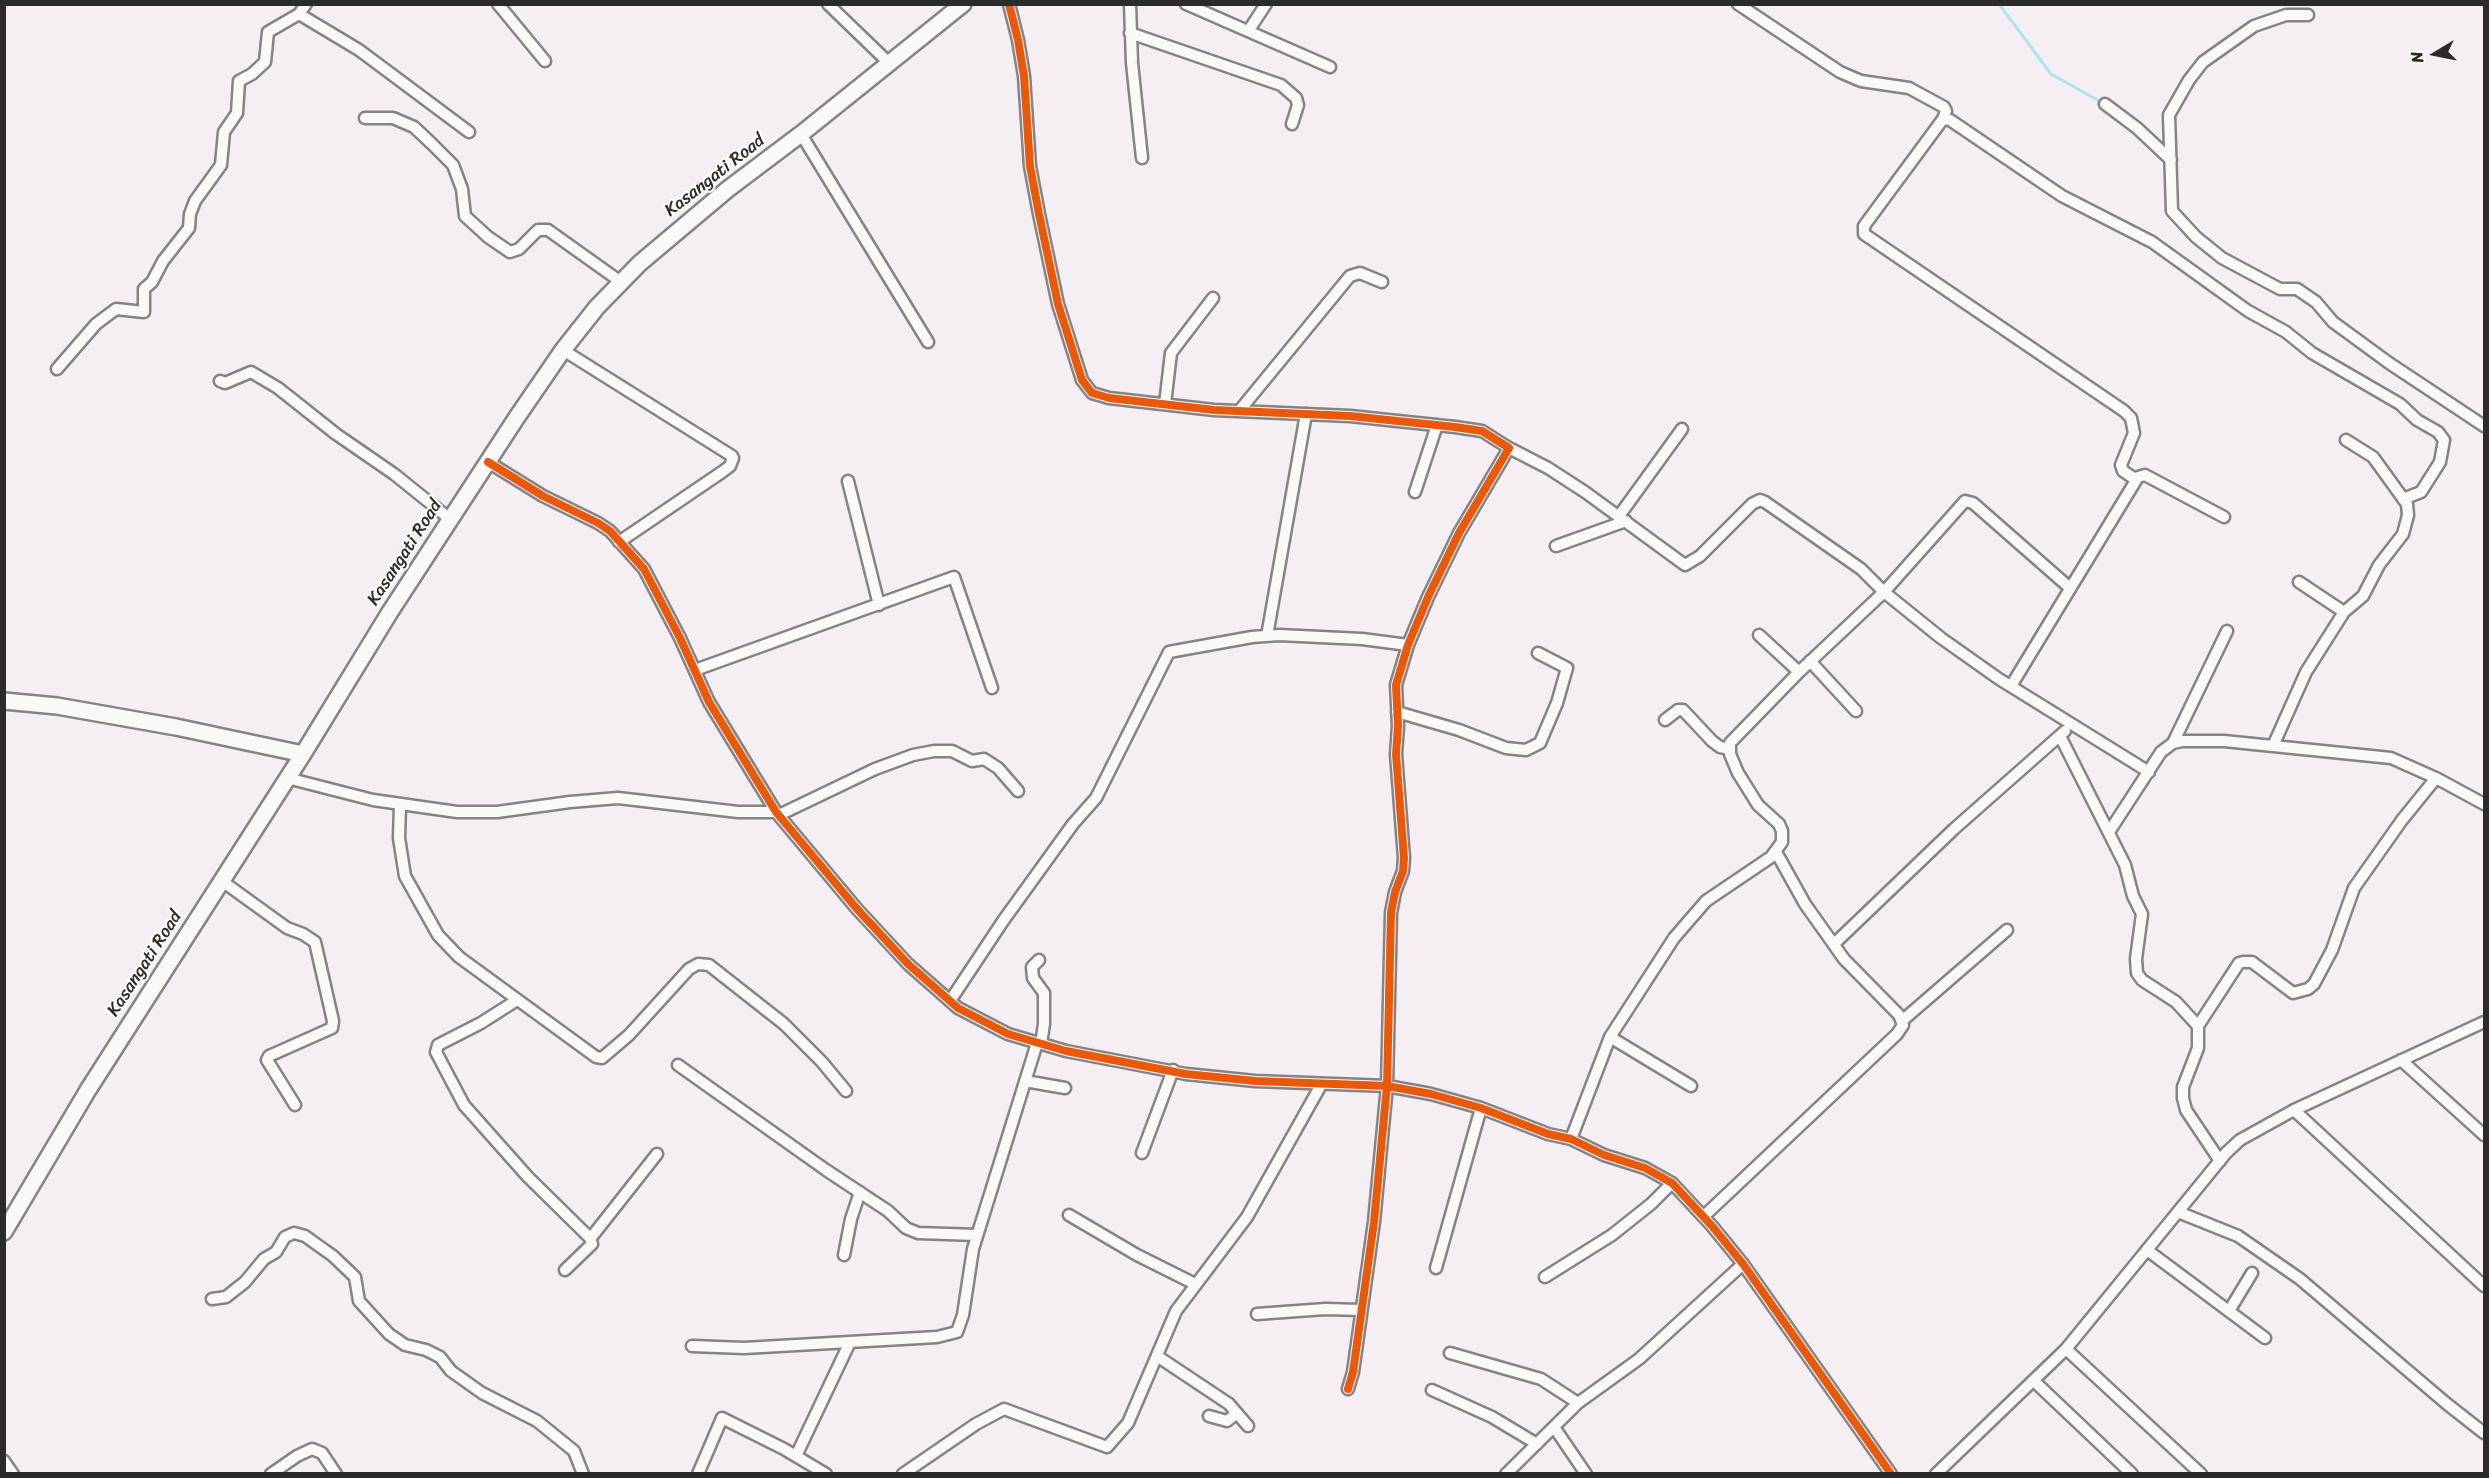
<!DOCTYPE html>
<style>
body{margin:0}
#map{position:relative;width:2489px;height:1478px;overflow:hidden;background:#f5eff4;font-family:Sriracha,sans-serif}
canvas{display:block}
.frame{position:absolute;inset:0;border:6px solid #2b2b2b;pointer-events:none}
.north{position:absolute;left:2405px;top:24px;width:60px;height:60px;-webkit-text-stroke:4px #fdfcf7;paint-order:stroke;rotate:260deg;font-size:16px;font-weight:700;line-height:24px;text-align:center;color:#2b2b2b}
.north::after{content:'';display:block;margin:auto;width:21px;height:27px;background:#2b2b2b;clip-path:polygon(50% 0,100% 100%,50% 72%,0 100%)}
</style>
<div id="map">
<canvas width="2489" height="1478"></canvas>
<div class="frame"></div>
<div class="north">N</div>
</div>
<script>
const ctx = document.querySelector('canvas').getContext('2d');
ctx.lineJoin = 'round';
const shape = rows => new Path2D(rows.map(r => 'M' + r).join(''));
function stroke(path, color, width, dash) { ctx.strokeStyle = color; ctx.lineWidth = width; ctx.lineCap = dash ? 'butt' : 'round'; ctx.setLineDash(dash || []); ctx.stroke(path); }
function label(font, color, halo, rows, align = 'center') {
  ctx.font = font + ' Sriracha,sans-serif'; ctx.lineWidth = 4.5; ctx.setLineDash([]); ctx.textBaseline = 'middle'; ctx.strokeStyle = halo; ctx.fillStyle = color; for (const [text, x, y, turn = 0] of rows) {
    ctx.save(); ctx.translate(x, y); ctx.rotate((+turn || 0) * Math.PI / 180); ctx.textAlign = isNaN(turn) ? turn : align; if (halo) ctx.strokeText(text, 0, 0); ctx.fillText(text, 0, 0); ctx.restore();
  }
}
stroke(shape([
 [1999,4,2051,74,2103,103]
]), '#aee3f0', 3);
const street = shape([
 [498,4,545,61],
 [828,4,889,63],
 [1009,4,1018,40,1024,76,1030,166,1039,214,1058,304,1082,380,1092,393,1109,398,1214,410,1350,416,1455,427,1482,431,1509,448,1459,533,1428,597,1408,645,1396,685,1398,726,1396,754,1404,858,1403,871,1395,892,1391,913,1387,1086,1374,1222,1353,1372,1348,1389],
 [1130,4,1132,63,1142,158],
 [1186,4,1330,67],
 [1738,4,1840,72,1861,81,1909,88,1944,107,1946,111,1943,119,1864,226,1864,234,2124,411,2131,418,2134,433,2121,465,2123,471,2135,479],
 [299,14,359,50,469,132],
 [2308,15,2286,15,2254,26,2203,62,2189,80,2169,115,2172,211,2196,237,2222,258,2280,289,2297,289,2316,302,2333,322,2389,363,2484,426],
 [1249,30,1266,4],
 [1130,33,1281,85,1296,98,1298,105,1292,124],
 [2105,104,2137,128,2171,160],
 [365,118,393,118,414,127,432,144,453,165,462,189,465,216,488,237,510,252,519,249,538,230,548,230,621,282],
 [1943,119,1950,120,2062,196,2152,242,2248,311,2286,332,2312,353,2400,404,2417,420,2438,432,2444,440,2440,462,2421,492,2403,499],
 [801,134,928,342],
 [563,350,732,456,733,458,730,466,722,472,619,542],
 [57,369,96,324,116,309,144,312,144,289,152,282,163,261,189,228,190,214,195,201,221,165,224,132,237,113,239,81,252,74,265,62,268,32,299,14,306,4],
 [220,381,225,383,251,372,278,388,336,434,394,474,450,519],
 [1165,404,1171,353,1213,298],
 [1240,410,1350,276,1360,273,1382,282],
 [1509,448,1548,468,1585,492,1685,565,1700,556,1752,504,1760,500,1765,502,1861,569,1884,592,1941,638,1999,679,2149,772],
 [488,462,543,496,598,523,610,531,644,569,680,638,709,702,776,812,857,909,908,964,958,1008,1008,1034,1066,1051,1186,1074,1255,1081,1387,1086,1431,1094,1481,1108,1548,1134,1571,1139,1604,1155,1645,1168,1672,1183,1712,1226,1743,1264,1891,1474],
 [848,481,879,605],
 [1415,492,1437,425],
 [1619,516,1682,429],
 [1556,546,1626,521],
 [2344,612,2363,596,2379,565,2403,534,2408,515,2407,504,2373,457,2346,440],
 [1759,635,1799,672],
 [1267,636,1306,414],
 [1810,661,1856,711],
 [695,670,954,577,992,688],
 [2011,686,2138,477,2145,475,2224,517],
 [1397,712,1459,730,1506,748,1526,750,1540,743,1557,703,1567,668,1538,653],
 [1665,720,1678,710,1683,710,1712,741,1720,747,1729,749],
 [2060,736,2125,865,2133,896,2142,914,2136,959,2137,973,2142,980,2176,1002,2198,1026,2198,1048,2183,1087,2183,1098,2186,1110,2220,1161],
 [2173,743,2227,631],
 [2273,746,2306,672,2344,612,2299,582],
 [287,778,373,800,457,812,497,812,570,802,618,798,738,812,776,812],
 [400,805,399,838,405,876,438,935,459,957,596,1057,602,1058,629,1035,689,969,698,964,709,965,784,1024,822,1062,846,1091],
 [779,815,875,769,913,755,934,751,952,751,972,761,984,759,998,768,1018,791],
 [2109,832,2161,752,2173,743,2182,741,2224,741,2391,758,2436,778,2484,804],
 [222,881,287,928,303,934,315,942,333,1021,332,1028,269,1056,267,1060,295,1105],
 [1834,944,1954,829,2065,731],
 [1039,960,1032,967,1033,978,1044,993,1044,1024,1041,1044],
 [517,1000,481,1023,438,1045,436,1052,464,1105,528,1177,590,1238,592,1244,565,1270],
 [950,1001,1003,921,1073,824,1096,798,1169,652,1252,637,1279,635,1362,639,1408,645],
 [1903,1020,2007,930],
 [2198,1026,2239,963,2243,962,2252,962,2293,993,2308,989,2314,984,2332,950,2354,888,2402,820,2436,778],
 [1610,1037,1691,1086],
 [2401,1060,2484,1135],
 [678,1065,826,1170,888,1211,906,1228,918,1233,977,1235],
 [1025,1081,1065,1088],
 [2294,1110,2484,1286],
 [1571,1139,1610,1037,1674,938,1706,901,1771,857,1782,842,1782,831,1779,824,1758,805,1738,773,1730,754,1730,743,1799,672,1884,592,1965,501,1973,503,2070,588],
 [1142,1153,1173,1070],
 [2178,1212,2238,1236,2300,1279,2447,1404,2484,1433],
 [1069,1215,1137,1255,1195,1284],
 [1704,1216,1897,1034,1903,1025,1899,1015,1844,959,1805,904,1776,852],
 [590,1239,657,1154],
 [2147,1250,2265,1338],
 [844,1255,851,1219,860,1192],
 [1436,1268,1481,1108],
 [1545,1277,1612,1235,1651,1204,1672,1183],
 [212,1299,226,1297,245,1282,264,1259,276,1252,285,1237,294,1233,305,1236,333,1256,355,1277,359,1301,389,1334,405,1345,426,1350,440,1357,451,1371,482,1393,537,1421,574,1451,583,1474],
 [2229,1311,2252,1273],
 [1257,1314,1325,1309,1361,1310],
 [692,1346,744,1348,937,1337,957,1332,963,1315,973,1249,1037,1043],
 [2066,1349,2201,1474],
 [1450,1353,1541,1379,1578,1403],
 [1157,1356,1229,1404,1248,1426],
 [2035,1382,2132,1474],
 [1432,1390,1492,1417,1537,1444],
 [1209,1416,1227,1421,1237,1413],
 [1554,1427,1586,1474],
 [796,1456,850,1342],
 [4,1461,13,1474],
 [271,1474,297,1456,312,1449,322,1453,336,1474],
 [698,1474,722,1418,784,1449,826,1474],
 [903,1474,976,1424,1004,1409,1107,1447,1128,1423,1176,1311,1247,1217,1321,1085],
 [1506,1474,1578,1403,1639,1359,1743,1264],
 [1936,1474,2066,1349,2226,1153,2240,1140,2294,1110,2484,1022]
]);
const secondary = shape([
 [4,701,57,706,176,727,303,754],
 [4,1232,88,1090,303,754,390,612,517,417,563,350,597,307,640,263,728,189,801,134,963,4]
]);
stroke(street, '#868385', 15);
stroke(secondary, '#868385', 20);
stroke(street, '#faf9f8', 10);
stroke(secondary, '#faf9f8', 15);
stroke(shape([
 [1009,4,1018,40,1024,76,1030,166,1039,214,1058,304,1082,380,1092,393,1109,398,1214,410,1350,416,1455,427,1482,431,1509,448,1459,533,1428,597,1408,645,1396,685,1398,726,1396,754,1404,858,1403,871,1395,892,1391,913,1387,1086,1374,1222,1353,1372,1348,1389],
 [488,462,543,496,598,523,610,531,644,569,680,638,709,702,776,812,857,909,908,964,958,1008,1008,1034,1066,1051,1186,1074,1255,1081,1387,1086,1431,1094,1481,1108,1548,1134,1571,1139,1604,1155,1645,1168,1672,1183,1712,1226,1743,1264,1891,1474]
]), '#e8590c', 8);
label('18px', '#2b2b2b', '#fdfcf7', [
 ["Kasangati Road",715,176,-38],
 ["Kasangati Road",405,553,-57],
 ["Kasangati Road",145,964,-57]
]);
</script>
